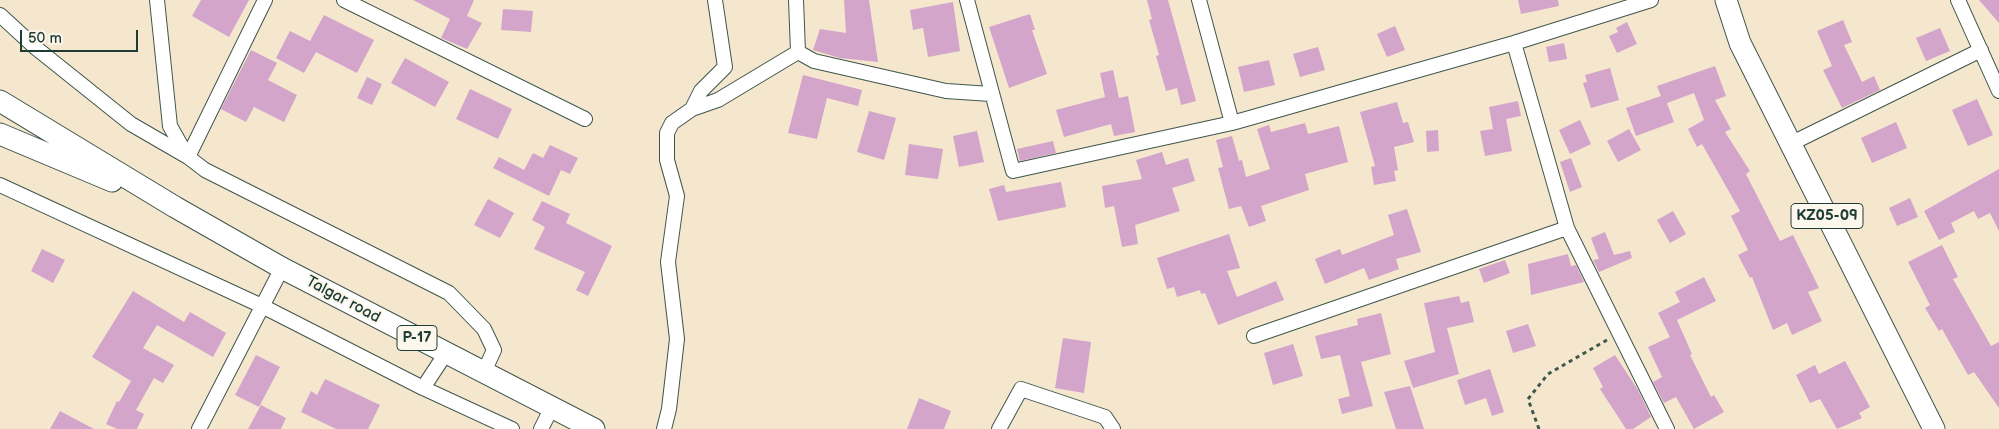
<!DOCTYPE html>
<style>
body{margin:0}
#map{position:relative;width:1999px;height:429px;overflow:hidden;background:#f4e7ce;font-family:"Balsamiq Sans",sans-serif}
canvas{display:block}
.scale{position:absolute;left:20px;top:30px;width:118px;height:22px;box-sizing:border-box;border:2px solid #1f3d34;border-top:0;padding-left:6px;font-size:15px;line-height:18px;white-space:nowrap;color:#1f3d34;-webkit-text-stroke:4px #fbf7ec;paint-order:stroke}
</style>
<div id="map">
<canvas width="1999" height="429"></canvas>
<div class="scale">50 m</div>
</div>
<script>
const ctx = document.querySelector('canvas').getContext('2d');
ctx.lineJoin = 'round';
function paint(path, color) { ctx.fillStyle = color; ctx.fill(path, 'evenodd'); }
const shape = rows => new Path2D(rows.map(r => 'M' + r).join(''));
function stroke(path, color, width, dash) { ctx.strokeStyle = color; ctx.lineWidth = width; ctx.lineCap = dash ? 'butt' : 'round'; ctx.setLineDash(dash || []); ctx.stroke(path); }
function label(font, color, halo, rows, align = 'center') {
  ctx.font = font + ' "Balsamiq Sans",sans-serif'; ctx.lineWidth = 4; ctx.setLineDash([]); ctx.textBaseline = 'middle'; ctx.strokeStyle = halo; ctx.fillStyle = color; for (const [text, x, y, turn = 0] of rows) {
    ctx.save(); ctx.translate(x, y); ctx.rotate((+turn || 0) * Math.PI / 180); ctx.textAlign = isNaN(turn) ? turn : align; if (halo) ctx.strokeText(text, 0, 0); ctx.fillText(text, 0, 0); ctx.restore();
  }
}
paint(shape([
 [201,0,249,0,229,37,192,16],
 [413,0,474,0,467,16,482,23,467,49,441,38,450,19],
 [844,0,869,0,878,62,840,58,813,50,820,29,846,33],
 [1147,0,1168,0,1196,101,1181,105,1177,88,1166,91,1156,56,1159,55,1149,20,1152,19],
 [1518,0,1558,0,1559,6,1521,14],
 [1979,0,1999,0,1999,23],
 [953,2,960,51,928,57,923,28,913,30,910,10],
 [503,9,533,11,531,32,501,30],
 [1030,14,1035,30,1032,30,1047,74,1009,88,989,27],
 [324,15,374,40,357,73,316,52,304,73,276,58,290,31,310,41],
 [1843,20,1852,42,1844,45,1862,82,1874,76,1880,90,1842,108,1823,70,1832,66,1817,31],
 [1627,22,1637,44,1617,53,1609,36,1618,32,1616,28],
 [1395,26,1405,50,1387,57,1377,34],
 [1940,28,1950,51,1926,61,1916,38],
 [1564,43,1567,59,1549,62,1546,47],
 [1318,47,1325,70,1300,77,1293,54],
 [251,50,277,63,268,80,297,95,284,122,254,107,246,122,221,109],
 [405,58,449,82,435,107,391,83],
 [1269,60,1275,85,1244,92,1238,67],
 [1715,66,1726,96,1715,100,1731,129,1725,132,1750,171,1746,174,1780,241,1793,235,1819,288,1808,292,1822,321,1792,335,1787,323,1773,330,1752,277,1750,278,1738,255,1748,250,1731,216,1740,211,1702,144,1697,147,1688,129,1704,120,1694,93,1667,103,1674,122,1636,136,1626,108,1661,96,1657,86],
 [1610,68,1619,100,1591,108,1583,83,1587,82,1585,75],
 [1113,70,1119,98,1128,96,1135,132,1114,136,1111,124,1064,137,1056,110,1105,97,1100,73],
 [803,75,862,90,858,106,827,98,817,139,788,133],
 [367,77,382,84,372,105,357,98],
 [470,89,512,109,498,139,456,119],
 [1977,99,1993,135,1968,146,1952,110],
 [1518,101,1521,116,1506,119,1512,151,1485,156,1480,131,1493,129,1489,107],
 [1397,102,1403,123,1408,122,1414,142,1394,147,1398,170,1394,171,1396,181,1374,185,1371,167,1375,166,1360,112],
 [869,111,896,118,884,160,857,152],
 [1580,120,1591,144,1570,154,1559,130],
 [1896,122,1907,148,1872,163,1861,138],
 [1305,123,1308,134,1339,126,1348,162,1305,174,1309,190,1261,206,1266,221,1249,227,1241,206,1229,209,1218,168,1223,167,1216,140,1232,136,1239,161,1242,160,1246,177,1270,169,1257,129,1269,125,1271,132],
 [1629,129,1641,150,1618,162,1607,141],
 [1438,130,1439,151,1427,152,1426,131],
 [977,131,984,162,959,167,953,136],
 [1053,141,1056,153,1020,161,1017,149],
 [909,144,943,149,938,179,905,175],
 [550,145,578,158,570,174,561,170,549,196,493,168,499,157,524,170,533,153,543,158],
 [1162,152,1166,165,1188,158,1195,181,1172,188,1180,211,1135,225,1138,244,1122,247,1114,206,1105,208,1102,186,1142,179,1136,160],
 [1571,158,1582,187,1570,192,1560,162],
 [1999,169,1999,231,1990,213,1978,219,1974,211,1951,223,1955,232,1939,240,1924,211],
 [1061,182,1066,207,998,221,989,189,1004,185,1006,192],
 [1910,198,1918,217,1897,226,1889,208],
 [488,199,514,213,500,238,474,225],
 [542,201,570,214,566,223,612,246,588,296,576,290,585,272,534,249,545,227,532,220],
 [1407,209,1421,252,1396,259,1399,269,1369,280,1364,268,1325,284,1315,259,1340,249,1342,255,1394,235,1388,215],
 [1673,211,1686,234,1670,243,1657,220],
 [1605,232,1614,255,1630,251,1632,258,1599,272,1593,260,1599,259,1591,238],
 [1229,234,1240,268,1227,271,1237,297,1276,281,1284,300,1218,325,1205,293,1201,294,1200,290,1177,297,1174,287,1167,289,1157,258],
 [1942,245,1958,277,1953,279,1991,346,1999,342,1999,408,1974,372,1968,375,1942,329,1939,331,1925,308,1930,305,1908,262],
 [42,249,65,260,53,283,31,271],
 [1568,254,1571,266,1576,265,1584,282,1531,295,1528,264],
 [1505,260,1510,273,1484,283,1479,269],
 [1704,277,1716,301,1677,320,1692,354,1690,355,1711,397,1714,395,1724,412,1694,429,1676,397,1664,403,1653,382,1662,377,1648,347,1670,337,1658,313,1680,302,1675,292],
 [133,291,184,322,190,312,226,333,213,357,157,325,143,348,174,365,163,383,154,378,136,410,144,414,137,429,117,429,106,424,117,401,119,402,131,381,92,357],
 [1459,296,1461,303,1469,301,1474,322,1447,328,1459,374,1413,388,1404,361,1435,352,1424,303],
 [1381,313,1391,354,1361,362,1373,406,1342,414,1338,399,1350,396,1340,355,1321,359,1315,336,1358,325,1357,319],
 [1528,324,1536,346,1513,353,1506,331],
 [1063,338,1091,342,1084,393,1055,388],
 [1293,344,1303,376,1273,385,1264,353],
 [256,355,280,367,259,407,235,395],
 [1615,355,1638,390,1651,417,1633,429,1626,429,1600,389,1603,387,1593,368],
 [1845,361,1870,407,1859,413,1862,418,1837,429,1820,399,1810,403,1796,375,1815,365,1819,374],
 [1490,369,1504,412,1492,416,1486,398,1465,405,1457,380],
 [325,379,380,405,368,429,336,429,301,412,311,391,317,395],
 [1410,386,1424,429,1396,429,1384,392],
 [919,398,951,411,944,429,907,429],
 [261,405,286,418,281,429,248,429],
 [60,411,94,429,50,429]
]), '#d3a5ca');
const minor = shape([
 [157,0,170,126,187,156],
 [344,0,585,119],
 [796,0,798,52,814,61,946,91,991,94],
 [967,0,1013,171,1232,123,1514,43,1651,0],
 [1199,0,1232,123],
 [1958,0,1999,91],
 [0,15,36,48,131,124,188,157,205,170,449,293,484,329,494,350,484,372],
 [1514,43,1567,228,1667,429],
 [692,109,701,91,725,67,715,0],
 [1790,144,1981,50],
 [188,157,265,0],
 [0,185,262,306,423,388,512,429],
 [1254,336,1567,228],
 [423,388,446,353],
 [199,429,282,268],
 [541,429,552,407],
 [664,429,669,409,677,339,668,262,677,196,667,160,667,133,672,123,692,109,718,100,798,52],
 [999,429,1021,389,1105,417,1113,429]
]);
const primary = shape([
 [1726,0,1740,43,1934,429],
 [0,101,175,207,282,268,594,429],
 [0,134,112,181]
]);
stroke(minor, '#3f564b', 16);
stroke(primary, '#3f564b', 23);
stroke(shape([
 [1539,429,1528,399,1548,374,1607,340]
]), '#3f564b', 3, [4, 4]);
stroke(minor, '#fff', 14);
stroke(primary, '#fff', 21);
for (const [x, y, w] of [
 [1827,216,72],
 [417,338,40]
]) { const box = new Path2D(); box.roundRect(x - w / 2, y - 12.5, w, 25, 4); ctx.fillStyle = '#fbf7ec'; ctx.fill(box); stroke(box, '#1f3d34', 1); }
label('bold 15px', '#1f3d34', null, [
 ["KZ05-09",1827,216],
 ["P-17",417,338]
]);
label('16px', '#1f3d34', '#fbf7ec', [
 ["Talgar road",343,300,28]
]);
</script>
